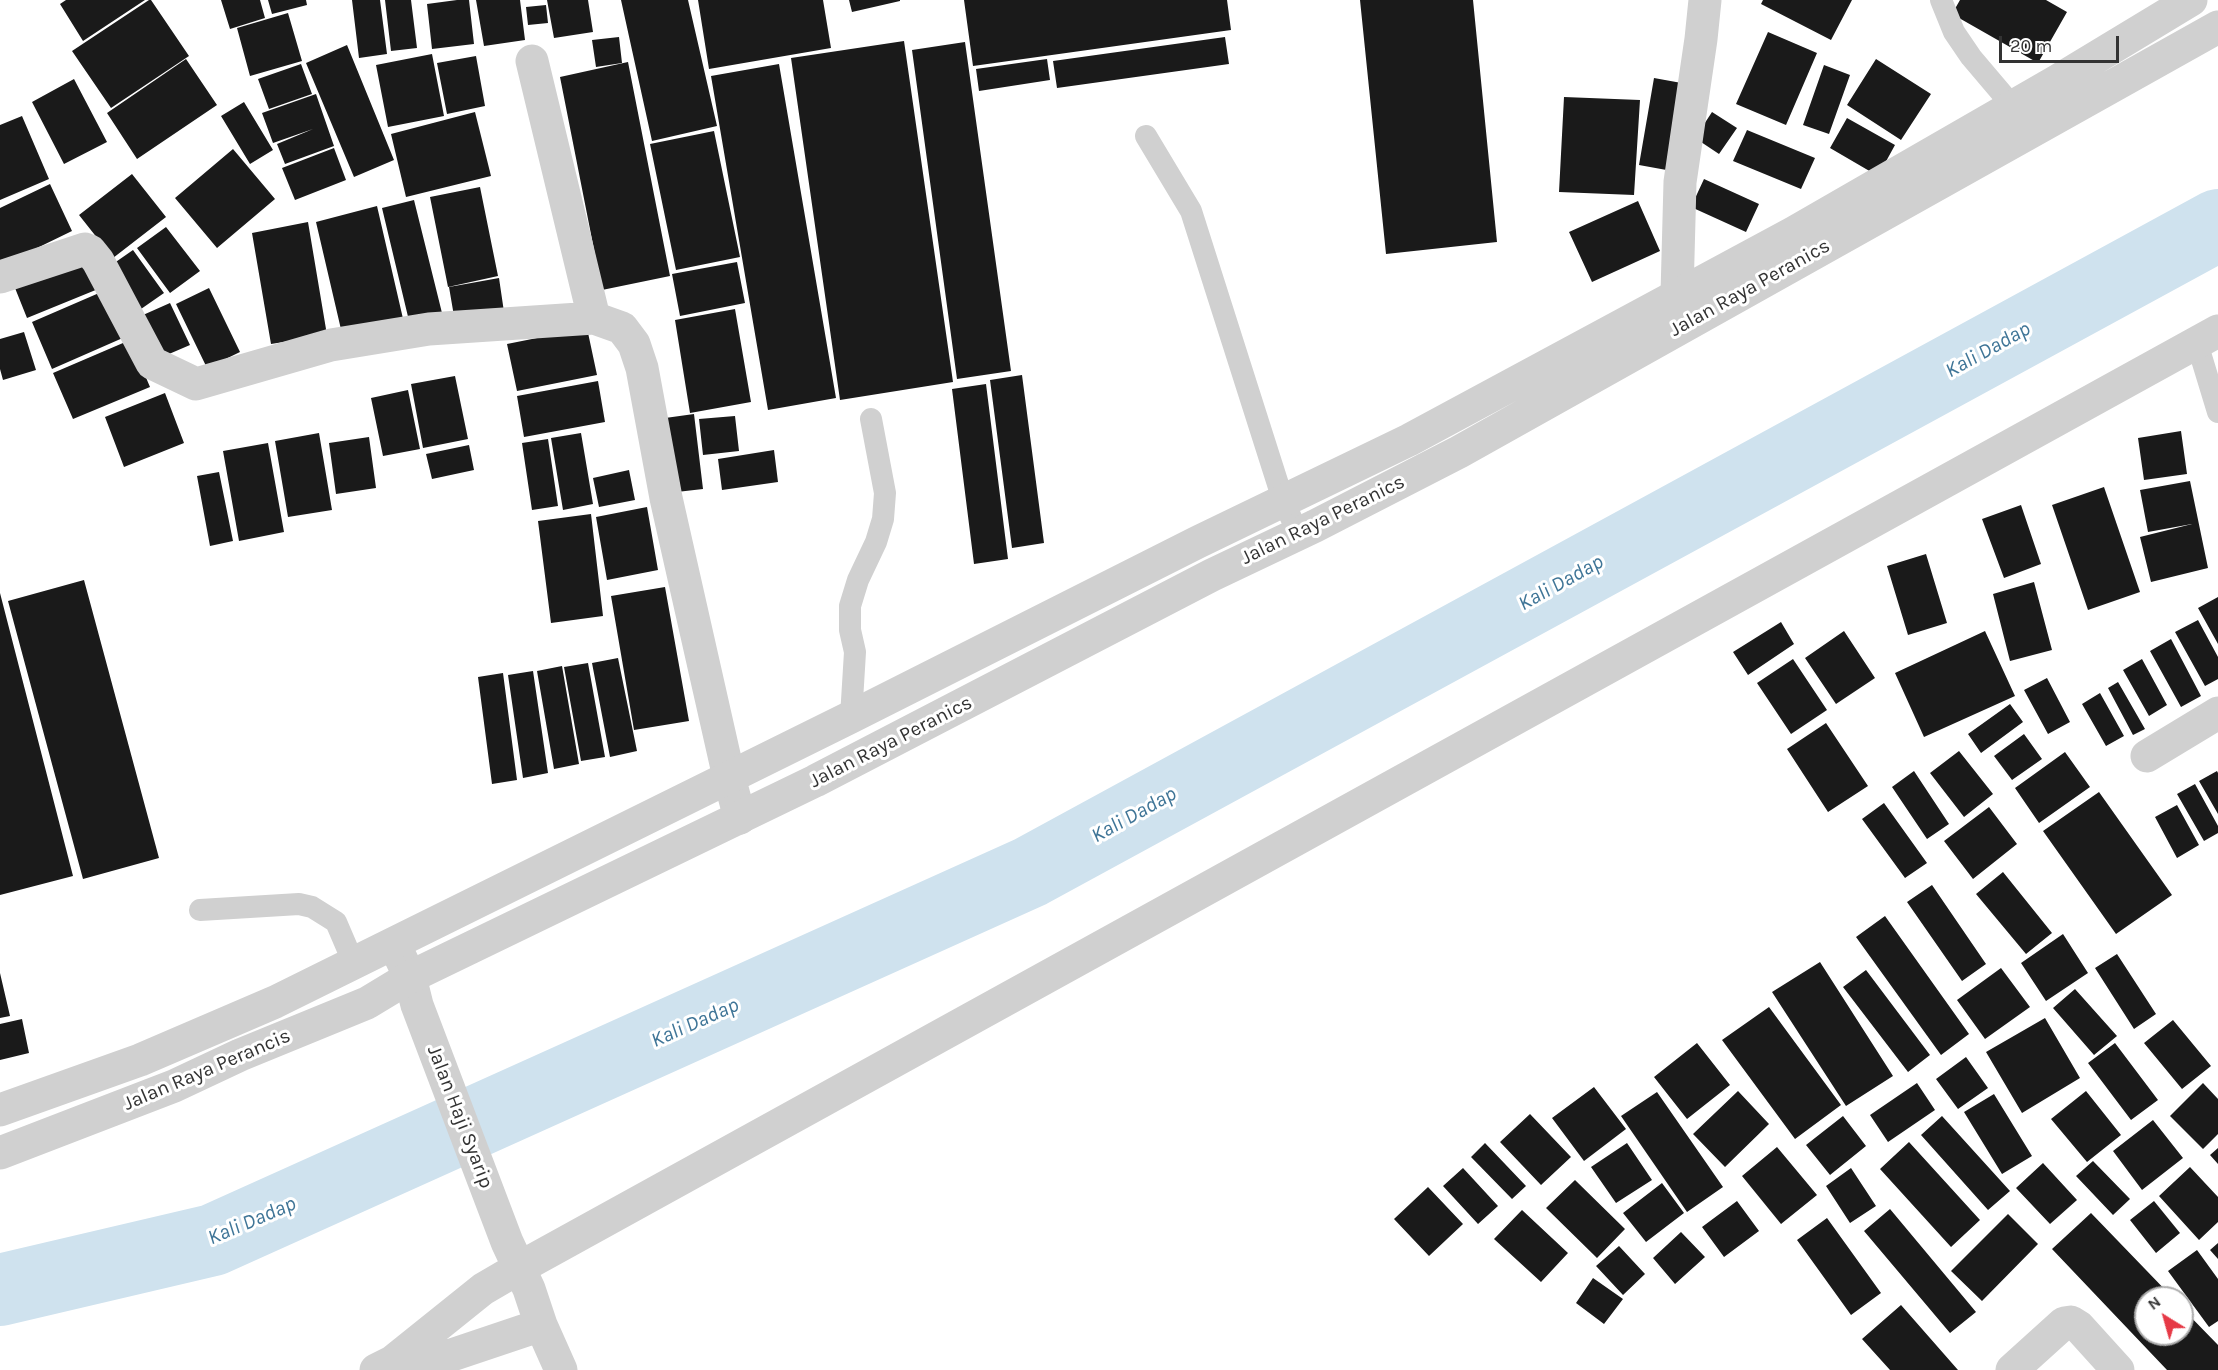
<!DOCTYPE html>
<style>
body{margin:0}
#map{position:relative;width:2218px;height:1370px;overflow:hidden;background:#fff;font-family:Karla,sans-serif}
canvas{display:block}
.north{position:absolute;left:2134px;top:1286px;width:60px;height:60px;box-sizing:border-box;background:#fff;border:2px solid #adadad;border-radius:50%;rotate:323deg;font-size:16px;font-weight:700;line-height:24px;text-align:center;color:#333}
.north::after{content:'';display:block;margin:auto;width:21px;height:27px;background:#e63946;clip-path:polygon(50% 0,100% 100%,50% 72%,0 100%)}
.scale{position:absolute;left:1999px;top:36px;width:120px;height:27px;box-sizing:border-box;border:3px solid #333;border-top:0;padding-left:8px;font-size:18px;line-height:21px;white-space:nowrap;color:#333;-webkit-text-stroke:4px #fff;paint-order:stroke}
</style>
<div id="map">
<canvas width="2218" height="1370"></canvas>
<div class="north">N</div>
<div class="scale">20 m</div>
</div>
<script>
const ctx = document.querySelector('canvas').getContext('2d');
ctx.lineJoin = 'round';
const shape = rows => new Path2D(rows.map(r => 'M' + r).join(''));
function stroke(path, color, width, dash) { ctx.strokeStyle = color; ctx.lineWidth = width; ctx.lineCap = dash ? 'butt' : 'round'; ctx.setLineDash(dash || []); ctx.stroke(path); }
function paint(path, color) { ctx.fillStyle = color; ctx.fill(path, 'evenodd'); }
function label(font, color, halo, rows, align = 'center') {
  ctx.font = font + ' Karla,sans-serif'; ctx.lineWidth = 6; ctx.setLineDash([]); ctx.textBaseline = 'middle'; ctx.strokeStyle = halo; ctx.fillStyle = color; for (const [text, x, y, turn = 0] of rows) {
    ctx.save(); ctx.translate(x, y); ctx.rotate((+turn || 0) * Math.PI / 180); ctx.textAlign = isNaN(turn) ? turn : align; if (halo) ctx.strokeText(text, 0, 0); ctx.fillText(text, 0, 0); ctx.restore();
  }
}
stroke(shape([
 [0,1290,213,1240,1030,872,2218,225]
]), '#cfe2ee', 72);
paint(shape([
 [66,0,145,0,83,41,60,4],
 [149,0,151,0,189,56,111,108,72,51],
 [221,0,260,0,265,18,230,29],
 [268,0,306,0,307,5,272,14],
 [352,0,380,0,387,54,359,58],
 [385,0,411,0,417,48,391,51],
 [457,0,469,0,474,44,432,49,427,4],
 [476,0,520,0,525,40,484,46],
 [547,0,588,0,593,32,554,38],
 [621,0,688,0,717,126,652,141],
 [698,0,823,0,831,48,709,69],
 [849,0,900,0,900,1,852,12],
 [964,0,1227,0,1231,30,973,66],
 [1360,0,1473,0,1497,242,1386,254],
 [1763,0,1852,0,1831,40,1761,4],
 [1960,0,2046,0,2067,12,2038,63,1952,14],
 [546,5,548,23,528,25,526,7],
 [288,13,302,61,250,76,237,28],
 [1768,32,1817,53,1786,125,1736,104],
 [619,37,622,63,596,67,592,40],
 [1225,37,1229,64,1057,88,1053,61],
 [904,41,953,382,840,400,791,58],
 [965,42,1011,371,957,379,912,50],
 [347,45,394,160,354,177,306,63],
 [432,54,444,116,388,127,376,65],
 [476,56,485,106,447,114,437,63],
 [186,59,217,105,137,159,107,113],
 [1047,59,1050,80,979,91,976,69],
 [1876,59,1931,94,1901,140,1847,105],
 [628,62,670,276,602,290,560,77],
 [301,64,312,94,269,109,258,79],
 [779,64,836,398,768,410,711,76],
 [1824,65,1850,75,1829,134,1803,125],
 [1654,78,1687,84,1672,171,1639,165],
 [74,79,107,142,64,164,32,102],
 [316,94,334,146,285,164,277,144,313,129,273,143,262,113],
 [1564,97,1640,100,1634,195,1559,192],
 [244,102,273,150,250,164,221,116],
 [475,112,491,176,406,197,391,134],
 [1712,112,1737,128,1719,154,1695,138],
 [22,116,49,179,0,200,0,125],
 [1847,118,1895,145,1878,176,1830,148],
 [1747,130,1815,158,1801,189,1733,161],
 [714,131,740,257,676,270,650,144],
 [334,148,346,180,295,200,282,168],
 [233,149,275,199,217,248,175,198],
 [132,174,166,217,113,258,79,215],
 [1704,179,1759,204,1746,232,1691,207],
 [50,184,72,231,0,266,0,208],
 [480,187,498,276,448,287,430,197],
 [414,200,443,317,410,325,382,208],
 [1638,201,1660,251,1592,282,1569,232],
 [377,206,404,323,343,338,316,222],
 [308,222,327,335,271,344,252,233],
 [166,227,200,271,170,293,137,248],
 [133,250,164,293,141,309,110,266],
 [88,252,103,287,27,318,13,283],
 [737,262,745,303,680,316,672,274],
 [499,278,504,312,455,322,449,287],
 [209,288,240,352,207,368,176,304],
 [106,290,125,337,52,369,32,322],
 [170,303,190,345,162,357,143,315],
 [735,309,751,402,690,413,675,320],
 [587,328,597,375,517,391,507,344],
 [24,332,36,370,3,380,0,369,0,339],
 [130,340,150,387,73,419,53,373],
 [1022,375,1044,543,1012,548,990,380],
 [455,376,468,439,423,448,411,384],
 [598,381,605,422,524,437,517,396],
 [986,384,1008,559,974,564,952,389],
 [408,390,420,449,383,456,371,398],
 [165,393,184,443,124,467,105,417],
 [694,414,703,489,668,493,658,419],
 [735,416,739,451,703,455,699,419],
 [2181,431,2187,474,2144,480,2138,438],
 [319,433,332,510,288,517,275,441],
 [581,433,593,504,563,510,551,438],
 [369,437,376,488,336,494,329,443],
 [548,439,558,506,532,510,522,443],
 [268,443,284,532,239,541,223,451],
 [469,445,474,470,432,479,426,454],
 [774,450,778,482,722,490,718,459],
 [629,470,635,500,599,507,593,478],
 [219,472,233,541,210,546,197,476],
 [2190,481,2208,568,2151,582,2140,537,2192,524,2148,532,2140,490],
 [2104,487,2140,592,2088,610,2052,505],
 [2021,505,2041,564,2004,578,1982,519],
 [647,507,658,570,607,580,596,517],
 [591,514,603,616,551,623,538,521],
 [1926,554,1947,623,1908,635,1887,566],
 [84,580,159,858,83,879,8,601],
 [2034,582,2052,650,2010,661,1993,594],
 [665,587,689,721,634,730,611,596],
 [0,593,73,876,0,895],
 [2218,597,2218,644,2198,608],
 [2198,620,2218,657,2218,679,2205,686,2175,632],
 [1781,622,1794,644,1748,675,1733,652],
 [1844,631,1875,678,1836,704,1805,658],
 [1985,631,2015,696,1924,737,1895,673],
 [2171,639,2201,696,2181,707,2150,651],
 [618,658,637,751,610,757,592,663],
 [1793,659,1827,710,1791,734,1757,683],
 [2142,659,2167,705,2149,716,2123,670],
 [588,663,605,757,581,761,564,667],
 [562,666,579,764,554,769,537,671],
 [533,671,548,773,523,778,508,675],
 [503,673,517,780,492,784,478,677],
 [2047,678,2070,722,2048,734,2024,690],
 [2118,682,2145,729,2133,735,2108,688],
 [2100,693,2124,736,2106,746,2082,704],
 [2010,704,2023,722,1981,753,1968,734],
 [1826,723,1868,786,1828,812,1787,749],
 [2024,734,2042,759,2012,780,1994,756],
 [1959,751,1993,794,1964,817,1930,773],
 [2065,752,2090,787,2039,823,2015,788],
 [1914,771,1949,824,1927,839,1892,787],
 [2217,771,2218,773,2218,814,2199,781],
 [2195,784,2218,826,2218,833,2204,841,2177,794],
 [2099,792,2172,895,2116,934,2043,831],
 [1884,803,1927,863,1905,878,1862,819],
 [2177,805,2199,845,2177,858,2155,817],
 [1989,807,2017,844,1973,879,1944,841],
 [2003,872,2052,933,2026,954,1976,894],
 [1932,885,1986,964,1962,981,1907,902],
 [1885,916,1969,1034,1941,1055,1856,937],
 [2063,934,2088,973,2046,1001,2021,963],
 [2117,954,2156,1014,2134,1029,2095,968],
 [1820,962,1893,1076,1846,1106,1772,992],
 [2001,968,2030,1007,1985,1039,1957,1000],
 [1866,970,1930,1055,1908,1072,1843,987],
 [0,973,10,1016,0,1018],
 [2075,989,2117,1036,2094,1055,2053,1008],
 [1769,1007,1841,1105,1795,1139,1722,1040],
 [2045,1018,2080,1078,2022,1113,1986,1052],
 [22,1019,29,1053,0,1060,0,1024],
 [2173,1020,2211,1066,2182,1089,2144,1043],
 [1697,1043,1730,1085,1687,1119,1654,1077],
 [2115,1043,2158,1100,2131,1120,2088,1063],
 [1966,1057,1988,1088,1958,1109,1936,1079],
 [1917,1083,1935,1110,1888,1142,1870,1115],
 [2203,1083,2218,1099,2218,1134,2203,1149,2170,1116],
 [1594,1087,1626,1129,1584,1161,1552,1118],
 [1738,1091,1769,1124,1725,1167,1693,1134],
 [2086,1091,2121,1135,2087,1162,2051,1119],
 [1657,1092,1723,1187,1687,1212,1621,1116],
 [1994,1094,2032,1156,2002,1174,1964,1112],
 [1530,1114,1571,1157,1541,1185,1500,1142],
 [1843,1116,1866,1146,1830,1175,1806,1145],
 [1942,1116,2010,1191,1988,1210,1921,1135],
 [2153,1120,2183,1158,2142,1190,2113,1151],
 [1909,1142,1980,1220,1951,1247,1880,1169],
 [1485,1143,1526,1186,1512,1199,1471,1157],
 [1627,1143,1652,1180,1616,1203,1591,1167],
 [1777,1147,1817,1195,1781,1224,1742,1176],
 [2218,1148,2218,1164,2210,1155],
 [2093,1161,2130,1199,2113,1215,2076,1176],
 [2043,1163,2077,1200,2050,1224,2016,1188],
 [2190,1167,2218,1197,2218,1222,2199,1240,2159,1196],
 [1463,1168,1498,1206,1478,1224,1443,1186],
 [1851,1168,1876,1206,1850,1223,1826,1186],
 [1575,1180,1625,1229,1597,1258,1546,1208],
 [1662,1183,1684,1213,1646,1242,1623,1213],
 [1428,1187,1463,1224,1429,1256,1394,1219],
 [1737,1201,1759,1231,1724,1257,1702,1227],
 [2154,1201,2180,1233,2156,1253,2130,1220],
 [1890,1209,1976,1312,1950,1333,1864,1231],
 [1522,1210,1568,1253,1541,1282,1494,1239],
 [2091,1213,2173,1298,2146,1298,2146,1334,2182,1334,2182,1308,2218,1345,2218,1370,2167,1370,2052,1249],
 [2008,1214,2038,1244,1982,1301,1951,1271],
 [1827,1218,1881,1293,1851,1315,1797,1240],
 [1681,1232,1705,1257,1675,1284,1653,1258],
 [2218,1243,2218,1259,2210,1250],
 [1619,1246,1645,1274,1623,1295,1596,1266],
 [2197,1250,2218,1279,2218,1321,2209,1327,2168,1271],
 [1593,1278,1623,1299,1604,1324,1576,1303],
 [1901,1305,1958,1370,1890,1370,1862,1339]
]), '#1a1a1a');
stroke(shape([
 [1941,0,1954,32,1971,57,2021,116],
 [1146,136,1191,211,1283,500,1298,533],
 [2197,343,2218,412],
 [851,717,855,652,850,630,850,606,858,580,876,542,883,519,885,493,871,419],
 [200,910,299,904,312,907,336,922,354,964]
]), '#d0d0d0', 22);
stroke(shape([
 [532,61,594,318],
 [0,277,85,249,90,251,98,261,152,363,196,384,331,345,429,329,594,318,622,328,634,344,642,368,666,498,729,777,740,818],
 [1685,319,1677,294,1680,182,1701,39,1705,0],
 [2147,756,2218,713],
 [394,944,410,977,417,1005,507,1242,529,1289,541,1325,561,1370],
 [392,1362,446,1357,541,1325],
 [376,1370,392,1362,483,1289,519,1268,2218,331],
 [2012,1370,2064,1323,2071,1322,2079,1327,2118,1370]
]), '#d0d0d0', 33);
stroke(shape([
 [0,1110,140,1060,275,1002,851,717,1198,542,1409,440,1793,233,2057,81,2191,0],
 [0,1153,174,1086,240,1055,367,1003,410,977,815,781,1212,575,1315,526,1459,452,2218,27]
]), '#d0d0d0', 33);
label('20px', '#333', '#fff', [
 ["Jalan Raya Peranics",1750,288,-29],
 ["Jalan Raya Peranics",1323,520,-26],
 ["Jalan Raya Peranics",891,742,-27],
 ["Jalan Raya Perancis",207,1070,-23],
 ["Jalan Haji Syarip",460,1117,69]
]);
label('italic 21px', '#3f7597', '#fff', [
 ["Kali Dadap",1988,350,-29],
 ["Kali Dadap",1561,583,-29],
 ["Kali Dadap",1134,815,-29],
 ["Kali Dadap",695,1023,-24],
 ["Kali Dadap",252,1221,-23]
]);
</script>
